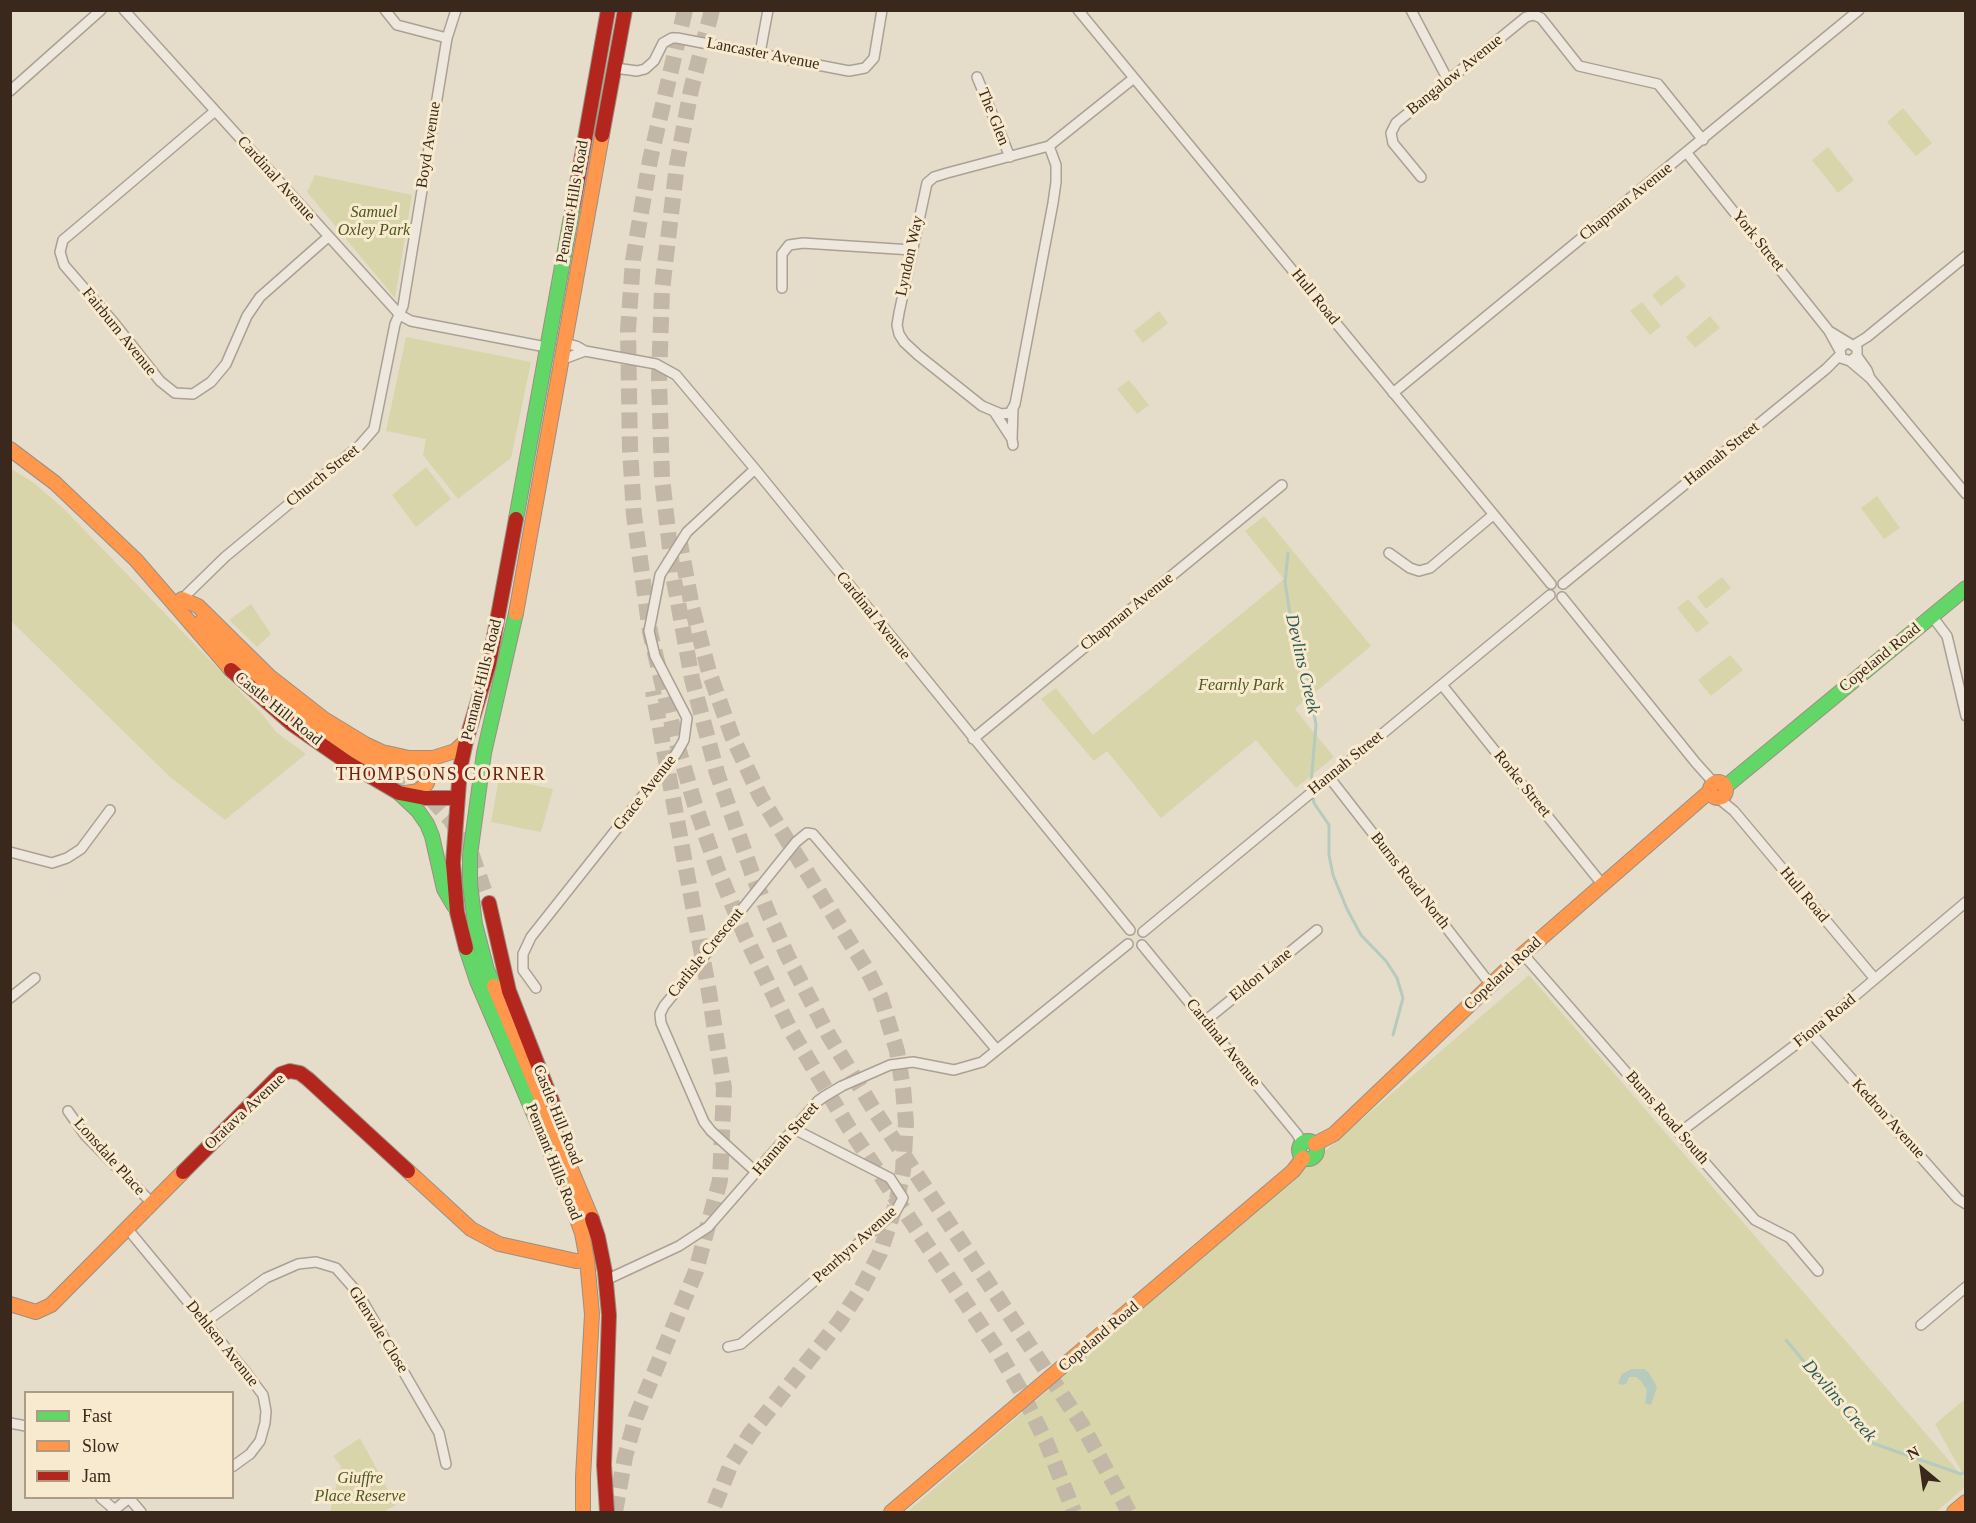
<!DOCTYPE html>
<style>
body{margin:0}
#map{position:relative;width:1976px;height:1523px;overflow:hidden;background:#e6dcca;font-family:Georgia,serif}
canvas{display:block}
.frame{position:absolute;inset:0;border:12px solid #39281b;pointer-events:none}
.legend{position:absolute;left:24px;top:1391px;width:210px;height:108px;box-sizing:border-box;background:#f8eace;border:2px solid #ac9c86;margin:0;padding:8px 10px;list-style:none;font-size:18px;color:#39281b}
.legend li{display:flex;align-items:center;gap:12px;height:30px}
.legend b{width:30px;border:2px solid #ac9c86}
.north{position:absolute;left:1892px;top:1439px;width:60px;height:60px;-webkit-text-stroke:4px #f8eace;paint-order:stroke;rotate:331deg;font-size:16px;font-weight:700;line-height:24px;text-align:center;color:#39281b}
.north::after{content:'';display:block;margin:auto;width:21px;height:27px;background:#39281b;clip-path:polygon(50% 0,100% 100%,50% 72%,0 100%)}
</style>
<div id="map">
<canvas width="1976" height="1523"></canvas>
<div class="frame"></div>
<ul class="legend">
<li><b style="height:8px;background:#63d668"></b>Fast</li>
<li><b style="height:8px;background:#ff974d"></b>Slow</li>
<li><b style="height:8px;background:#b3261e"></b>Jam</li>
</ul>
<div class="north">N</div>
</div>
<script>
const ctx = document.querySelector('canvas').getContext('2d');
ctx.lineJoin = 'round';
function paint(path, color) { ctx.fillStyle = color; ctx.fill(path, 'evenodd'); }
const shape = rows => new Path2D(rows.map(r => 'M' + r).join(''));
function stroke(path, color, width, dash) { ctx.strokeStyle = color; ctx.lineWidth = width; ctx.lineCap = dash ? 'butt' : 'round'; ctx.setLineDash(dash || []); ctx.stroke(path); }
function label(font, color, halo, rows, align = 'center') {
  ctx.font = font + ' Georgia,serif'; ctx.lineWidth = 6; ctx.setLineDash([]); ctx.textBaseline = 'middle'; ctx.strokeStyle = halo; ctx.fillStyle = color; for (const [text, x, y, turn = 0] of rows) {
    ctx.save(); ctx.translate(x, y); ctx.rotate((+turn || 0) * Math.PI / 180); ctx.textAlign = isNaN(turn) ? turn : align; if (halo) ctx.strokeText(text, 0, 0); ctx.fillText(text, 0, 0); ctx.restore();
  }
}
paint(shape([
 [1903,108,1932,143,1916,156,1887,122],
 [1828,147,1854,180,1838,193,1812,160],
 [315,175,412,195,395,298,307,192],
 [1677,275,1686,286,1661,306,1652,295],
 [1642,302,1661,326,1650,335,1630,311],
 [1159,311,1168,323,1143,343,1134,331],
 [1710,316,1720,328,1695,348,1686,337],
 [406,337,531,362,511,458,458,499,423,455,426,439,386,431],
 [1129,380,1149,405,1137,414,1117,389],
 [426,467,451,499,416,527,392,495],
 [10,468,34,483,65,510,263,715,276,732,306,754,225,820,170,777,11,621],
 [1877,496,1900,528,1884,539,1861,508],
 [1264,516,1371,646,1295,709,1334,757,1296,788,1256,740,1161,818,1107,751,1094,761,1041,699,1056,688,1093,735,1284,579,1245,531],
 [1722,577,1731,588,1706,609,1697,597],
 [1688,599,1709,623,1697,633,1677,608],
 [251,604,271,634,257,647,229,620],
 [1730,655,1743,670,1711,696,1698,680],
 [499,778,553,789,541,832,491,822],
 [1529,975,1966,1480,1965,1487,1936,1512,907,1512],
 [1965,1399,1965,1478,1935,1424],
 [360,1438,396,1505,383,1512,330,1512,341,1466,333,1456]
]), '#d8d5ab');
paint(shape([
 [1632,1369,1644,1369,1649,1373,1657,1387,1651,1405,1645,1403,1647,1390,1641,1381,1636,1377,1629,1377,1626,1384,1621,1385,1618,1383,1622,1374]
]), '#b6cabd');
stroke(shape([
 [1288,553,1285,582,1290,614,1304,655,1316,725,1311,784,1314,803,1329,825,1329,855,1333,875,1347,909,1361,935,1386,961,1397,978,1403,998,1393,1035],
 [1786,1340,1872,1443,1961,1474,1966,1472]
]), '#b6cabd', 3);
stroke(shape([
 [393,774,427,795,450,820,472,854,489,903]
]), '#c3b8a7', 15, [15, 8]);
stroke(shape([
 [685,10,650,160,633,260,628,330,630,449,634,515,650,632,675,737,695,805,717,868,746,938,790,1029,849,1128,999,1353,1022,1393,1047,1444,1074,1512],
 [712,10,691,90,677,164,662,290,659,379,662,478,673,575,692,679,717,773,752,873,769,915,787,955,828,1034,874,1110,1082,1425,1129,1512],
 [679,538,692,607,709,672,732,736,760,796,867,970,881,998,897,1051,903,1088,906,1123,903,1171,896,1204,880,1253,861,1289,839,1322,750,1434,731,1464,712,1512],
 [615,1512,625,1457,636,1417,696,1271,720,1180,724,1088,709,992,653,691]
]), '#c3b8a7', 16, [16, 8]);
const street = shape([
 [124,10,400,315,411,321,546,347],
 [385,10,397,25,447,38],
 [1078,10,1551,584],
 [1411,10,1448,80],
 [760,53,768,10],
 [615,68,637,71,645,69,654,61,663,43,672,38,677,38,849,71,865,68,874,58,882,10],
 [977,77,1010,157],
 [10,91,101,10],
 [215,111,75,230,63,240,60,252,64,265,115,324,160,381,175,393,193,394,211,382,226,364,247,316,260,297,328,237],
 [1049,146,1056,165,1056,182,1053,203,1015,404,1010,413,1001,414,982,406,918,355,904,342,899,334,897,325,899,313,927,183,934,177,947,173,1049,146,1134,78],
 [1686,152,1829,331,1840,351],
 [1421,177,1393,143,1391,133,1396,123,1526,17,1534,15,1541,18,1579,66,1658,84,1703,140],
 [782,288,782,254,789,245,803,243,912,250],
 [1829,331,1857,348,1857,356,1850,361],
 [564,343,576,346,585,351,656,364,676,375,755,469,1130,930],
 [1847,343,1840,348,1841,358,1850,361,1870,378,1966,494],
 [1854,345,1867,337,1966,256],
 [1857,356,1867,370,1870,378],
 [561,360,585,351],
 [1393,393,1859,10],
 [1013,409,1012,439,1013,445],
 [995,413,1012,439],
 [1389,553,1410,568,1419,571,1430,568,1493,515],
 [1563,584,1826,369,1840,355],
 [1562,597,1696,763,1714,783],
 [182,599,225,557,360,445,374,429,395,324,403,306,447,38,456,10],
 [1932,616,1947,636,1966,716],
 [1442,685,1602,884],
 [973,739,1282,485],
 [1329,777,1491,985],
 [1718,798,1734,811,1875,979],
 [10,852,52,863,67,858,81,849,110,810],
 [1143,932,1550,595],
 [1142,945,1297,1134,1302,1143],
 [1523,954,1755,1220,1790,1238,1818,1271],
 [536,988,523,970,523,954,531,937,676,754,684,740,687,718,655,656,649,631,660,575,687,532,755,469],
 [10,998,35,978],
 [1205,1021,1317,930],
 [1811,1033,1958,1199,1966,1204],
 [68,1111,85,1135,151,1202],
 [1679,1133,1811,1033,1966,902],
 [756,1172,711,1131,704,1122,661,1023,660,1014,664,1006,796,842,807,833,813,834,997,1050],
 [126,1227,245,1371,263,1395,266,1411,265,1423,260,1441,250,1454,232,1467],
 [606,1280,679,1246,708,1227,818,1101,825,1096,842,1086,890,1065,913,1062,954,1070,982,1062,1128,944],
 [205,1322,266,1278,298,1264,316,1262,336,1268,358,1293,439,1433,446,1464],
 [1921,1325,1966,1287],
 [728,1347,741,1344,896,1211,903,1198,890,1178,794,1129],
 [10,1423,26,1426],
 [101,1498,115,1510],
 [129,1498,141,1512],
 [112,1512,129,1498]
]);
const fast = shape([
 [516,519,573,206],
 [1725,787,1966,588],
 [399,793,418,811,427,824,432,836,444,889,454,906],
 [466,948,477,981,566,1189],
 [494,986,487,970,475,924,470,884,470,855,484,753,516,613],
 '1299 1150a9 9 0 1 1 18 0a9 9 0 1 1-18 0Z'
]);
const slow = shape([
 [10,449,55,483,136,560,231,670],
 [182,599,198,606,269,676,324,719,365,744,399,760,423,765,429,775,427,783,419,791,406,793],
 [516,613,602,135],
 [202,621,249,673,285,703,314,725,393,774],
 [382,752,409,758,433,758,455,751,466,741],
 '1710 790a8 8 0 1 1 16 0a8 8 0 1 1-16 0Z',
 [494,986,592,1219],
 [1315,1144,1334,1134,1523,954,1710,791],
 [408,1171,471,1229,499,1244,576,1261,587,1260],
 [566,1189,582,1233,587,1260,592,1314,583,1477,583,1512],
 [10,1304,36,1312,51,1305,183,1172],
 [891,1512,1293,1171,1303,1158],
 [1954,1512,1966,1502]
]);
const jam = shape([
 [602,135,625,10],
 [573,206,608,10],
 [231,670,292,724,348,763,399,793,425,798,456,798],
 [489,903,509,991,559,1119],
 [466,948,457,912,453,863,460,769,466,741,489,664,516,519],
 [183,1172,281,1074,290,1071,300,1073,308,1079,408,1171],
 [592,1219,598,1237,605,1272,609,1315,604,1465,607,1512]
]);
stroke(street, '#aaa194', 12);
stroke(fast, '#9a9083', 16);
stroke(slow, '#9a9083', 16);
stroke(jam, '#9a9083', 16);
stroke(street, '#ede7dd', 9);
stroke(fast, '#63d668', 14);
stroke(slow, '#ff974d', 14);
stroke(jam, '#b3261e', 14);
label('16px', '#39281b', '#f8eace', [
 ["Lancaster Avenue",763,54,11],
 ["Bangalow Avenue",1455,75,-39],
 ["The Glen",993,117,68],
 ["Boyd Avenue",429,145,-81],
 ["Cardinal Avenue",276,179,48],
 ["Pennant Hills Road",573,202,-80],
 ["Chapman Avenue",1626,202,-39],
 ["York Street",1758,241,51],
 ["Lyndon Way",910,256,-78],
 ["Hull Road",1315,297,51],
 ["Fairburn Avenue",119,332,51],
 ["Hannah Street",1722,454,-39],
 ["Church Street",323,476,-39],
 ["Chapman Avenue",1127,612,-39],
 ["Cardinal Avenue",873,616,51],
 ["Copeland Road",1880,658,-39],
 ["Pennant Hills Road",482,680,-76],
 ["Castle Hill Road",278,709,39],
 ["Hannah Street",1346,763,-39],
 ["Rorke Street",1522,784,51],
 ["Grace Avenue",645,793,-52],
 ["Burns Road North",1410,881,52],
 ["Hull Road",1804,895,50],
 ["Carlisle Crescent",706,953,-51],
 ["Copeland Road",1503,974,-43],
 ["Eldon Lane",1261,975,-39],
 ["Fiona Road",1825,1021,-39],
 ["Cardinal Avenue",1223,1043,51],
 ["Oratava Avenue",245,1112,-43],
 ["Castle Hill Road",557,1115,68],
 ["Burns Road South",1667,1118,49],
 ["Kedron Avenue",1888,1119,48],
 ["Hannah Street",786,1139,-49],
 ["Lonsdale Place",109,1157,48],
 ["Pennant Hills Road",553,1162,68],
 ["Penrhyn Avenue",855,1245,-42],
 ["Glenvale Close",378,1330,58],
 ["Copeland Road",1099,1337,-40],
 ["Dehlsen Avenue",222,1344,51]
]);
label('italic 16px', '#4c5820', '#f8eace', [
 ["Samuel",374,213],
 ["Oxley Park",374,231],
 ["Fearnly Park",1241,686],
 ["Giuffre",360,1479],
 ["Place Reserve",360,1497]
]);
label('italic 18px', '#295a55', '#f8eace', [
 ["Devlins Creek",1302,664,77],
 ["Devlins Creek",1839,1401,49]
]);
ctx.letterSpacing = '1.5px';
label('18px', '#6a2417', '#f8eace', [
 ["THOMPSONS CORNER",441,775]
]);
ctx.letterSpacing = '0px';
</script>
